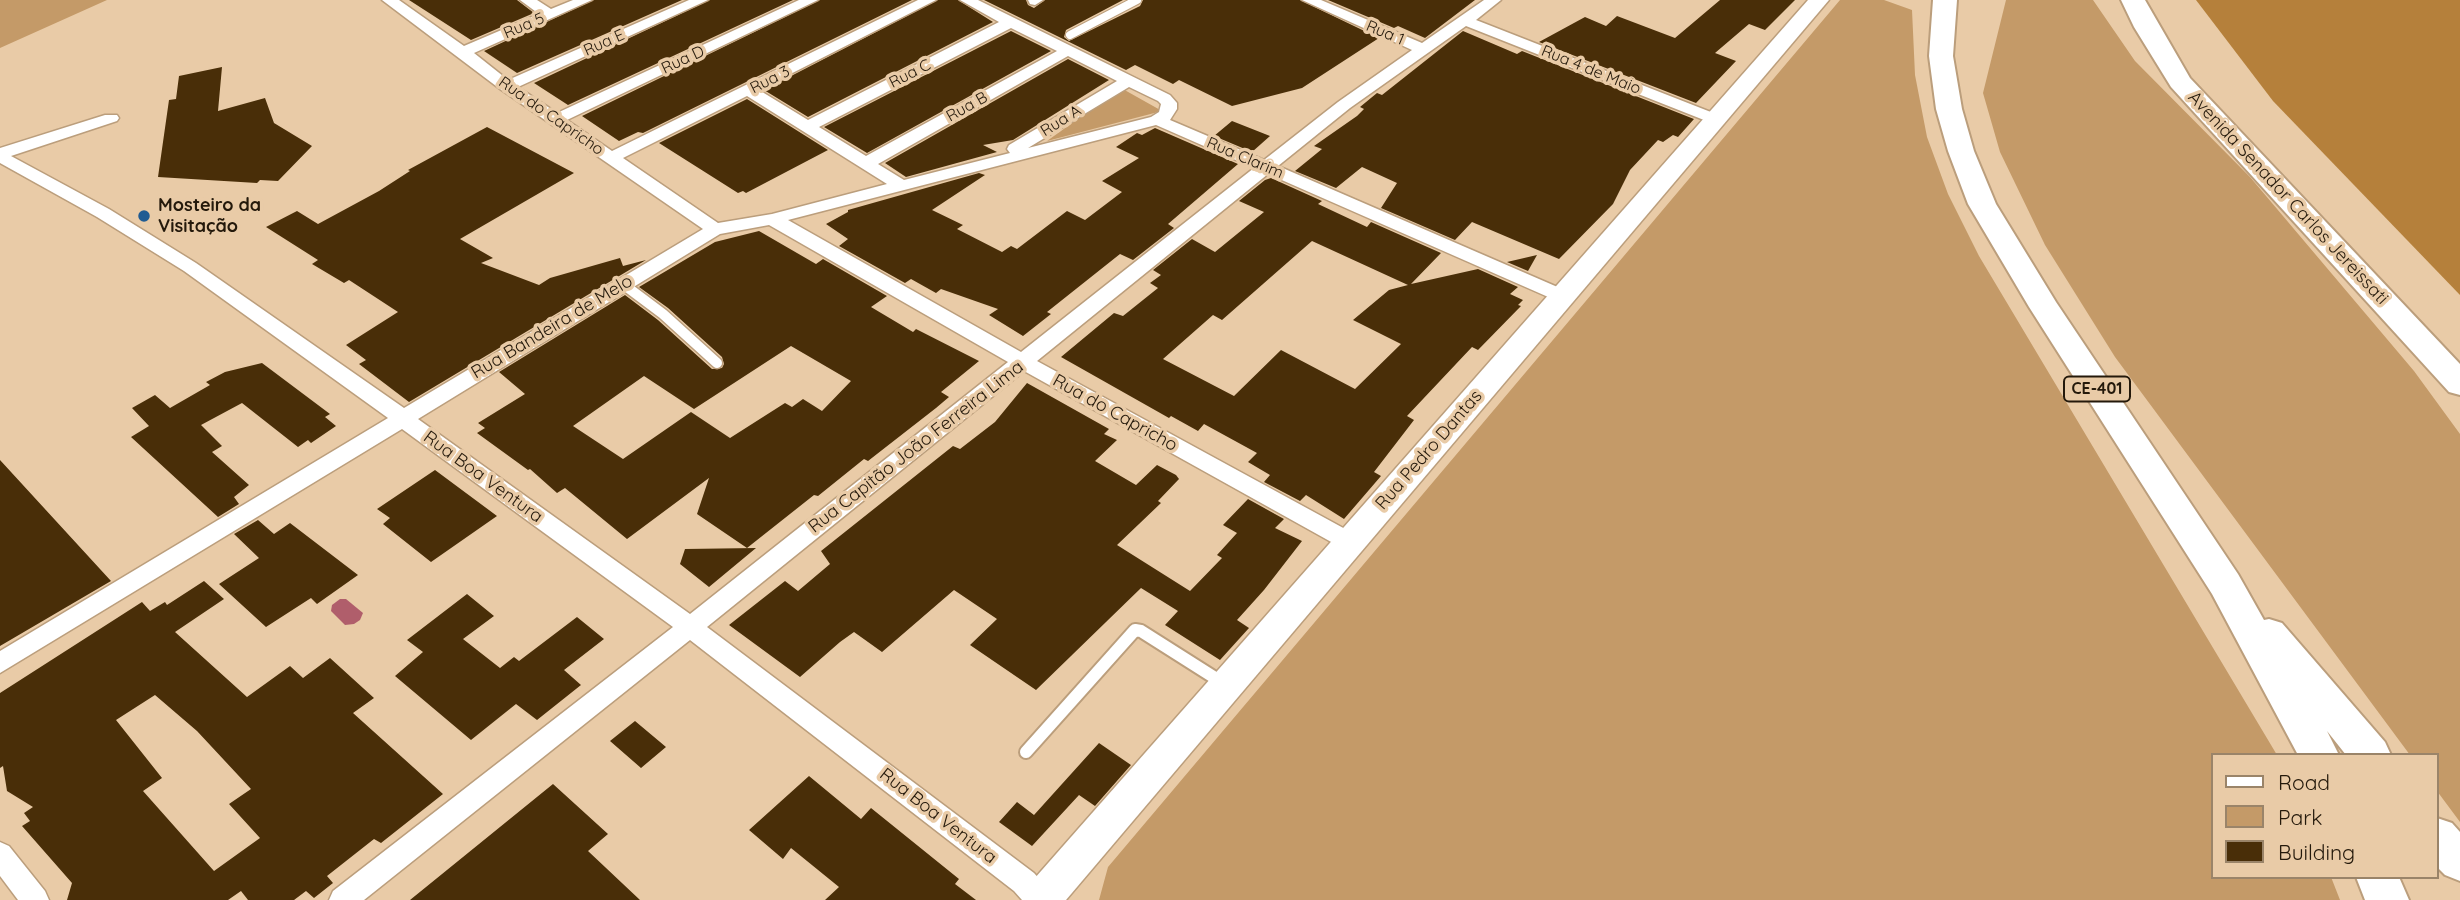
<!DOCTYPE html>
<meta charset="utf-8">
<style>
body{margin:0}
#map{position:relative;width:2460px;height:900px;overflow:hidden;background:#e9cba7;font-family:Quicksand,sans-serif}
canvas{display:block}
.legend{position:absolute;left:2211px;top:753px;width:228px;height:126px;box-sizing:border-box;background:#e9cba7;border:2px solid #9a8469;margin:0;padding:9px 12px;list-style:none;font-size:21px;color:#24190b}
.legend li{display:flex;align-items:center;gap:14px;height:35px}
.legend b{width:35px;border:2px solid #9a8469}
</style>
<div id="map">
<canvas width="2460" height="900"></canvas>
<ul class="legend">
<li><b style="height:9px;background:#fff"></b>Road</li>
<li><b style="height:19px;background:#c49a68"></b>Park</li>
<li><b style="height:19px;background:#492e08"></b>Building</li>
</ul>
</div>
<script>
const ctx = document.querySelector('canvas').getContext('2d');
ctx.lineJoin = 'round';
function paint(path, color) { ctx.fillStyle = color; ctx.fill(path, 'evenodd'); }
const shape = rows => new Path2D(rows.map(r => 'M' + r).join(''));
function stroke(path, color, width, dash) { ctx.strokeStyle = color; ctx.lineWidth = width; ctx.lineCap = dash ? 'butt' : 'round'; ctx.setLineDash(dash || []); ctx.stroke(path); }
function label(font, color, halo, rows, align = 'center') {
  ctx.font = font + ' Quicksand,sans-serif'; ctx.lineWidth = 7; ctx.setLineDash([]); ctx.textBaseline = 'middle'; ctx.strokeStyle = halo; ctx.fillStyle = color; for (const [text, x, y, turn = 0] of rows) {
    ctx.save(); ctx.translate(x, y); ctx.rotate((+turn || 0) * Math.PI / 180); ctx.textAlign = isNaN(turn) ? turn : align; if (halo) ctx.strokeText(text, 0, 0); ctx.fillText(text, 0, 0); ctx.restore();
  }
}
paint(shape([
 [0,0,107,0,0,48],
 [1840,0,1884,0,1912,10,1915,75,1927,137,1948,194,1979,256,2277,755,2213,755,2213,877,2331,877,2340,900,1099,900,1108,867],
 [2006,0,2093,0,2135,61,2250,177,2414,371,2460,434,2460,822,2437,791,2437,755,2410,755,2115,357,2045,245,2000,152,1983,93],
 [1121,88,1162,111,1047,141]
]), '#c49a68');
paint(shape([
 [2196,0,2460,0,2460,295,2273,101]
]), '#b5803b');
paint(shape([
 [340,599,346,599,363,613,360,620,354,624,345,625,331,611,332,605]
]), '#b05e6b');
paint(shape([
 [409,0,517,0,534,13,471,40],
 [594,0,682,0,517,73,484,51],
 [710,0,793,0,568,105,534,83],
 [820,0,912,0,643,133,638,132,619,141,582,116],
 [938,0,958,0,993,22,808,117,764,90],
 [984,0,1026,0,1028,5,1034,8,1045,0,1123,0,1066,30,1064,37,1069,41,1140,6,1143,0,1300,0,1379,38,1302,88,1232,106,1179,80,1173,84,1135,65,1126,70],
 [1328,0,1475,0,1425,38,1398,26,1394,28],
 [1720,0,1795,0,1765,30,1749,24,1715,53,1736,61,1696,103,1539,42,1585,17,1606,26,1617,16,1675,38],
 [1011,31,1051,51,867,153,824,127],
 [1463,31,1517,54,1522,51,1694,119,1678,137,1673,135,1663,142,1658,140,1630,170,1613,204,1559,259,1472,222,1455,240,1381,208,1397,183,1362,167,1336,188,1295,171,1322,149,1314,146,1357,116,1364,109,1360,107,1377,93,1382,95],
 [1068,59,1109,80,1013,140,983,145,997,152,906,177,885,163],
 [222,67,218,111,265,98,274,123,312,146,278,181,260,180,257,183,158,177,169,100,176,99,179,76],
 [747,99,828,150,746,193,743,191,738,193,659,143],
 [1232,121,1270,136,1252,152,1214,136],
 [487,127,574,173,460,239,493,258,481,263,539,285,550,278,620,258,623,266,646,260,409,402,359,364,366,360,346,345,398,312,349,280,344,283,312,264,318,260,266,227,297,211,318,224,379,191,410,171,408,170],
 [1155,128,1238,164,1168,224,1174,228,1133,260,1120,254,1047,312,1051,314,1023,336,989,315,998,309,941,289,936,293,911,279,905,283,839,246,848,239,826,224,848,212,848,210,979,173,985,175,932,210,963,225,957,229,1002,252,1011,246,1017,249,1067,211,1085,220,1122,192,1102,181,1139,158,1116,147,1137,133,1142,135],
 [1271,178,1322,201,1318,204,1367,227,1371,222,1441,253,1411,284,1478,269,1518,287,1510,294,1523,300,1518,305,1521,306,1478,350,1472,347,1407,416,1414,420,1374,472,1381,476,1344,519,1306,495,1300,501,1264,482,1270,475,1248,462,1257,453,1204,424,1198,431,1171,416,1169,418,1061,357,1114,313,1123,316,1158,288,1150,283,1161,275,1153,270,1192,239,1215,252,1264,212,1239,201,1265,180],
 [1312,241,1408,285,1389,290,1353,320,1401,344,1355,389,1281,350,1234,396,1163,359,1213,315,1222,320],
 [759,231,816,264,823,259,887,296,871,307,913,332,916,329,979,361,941,392,949,397,936,408,868,461,864,459,818,496,814,495,747,548,697,514,709,478,627,539,565,488,557,493,530,469,528,470,477,433,485,428,478,423,525,394,499,372,625,295,658,320,712,369,722,368,724,364,722,357,668,308,639,287,715,242],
 [791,346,851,381,822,411,803,399,792,407,785,403,730,438,691,412,623,459,573,426,644,376,694,409],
 [1537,255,1528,271,1507,262],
 [262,363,330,414,325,417,336,426,311,443,308,440,298,447,242,403,201,425,222,446,212,452,249,485,234,497,239,504,218,517,131,437,149,426,132,408,155,395,170,408,210,385,206,382,225,372],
 [1027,383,1109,429,1104,434,1117,440,1095,461,1136,485,1157,465,1176,475,1179,479,1158,501,1161,503,1117,545,1190,591,1222,558,1217,555,1237,533,1223,525,1248,499,1284,519,1275,528,1302,541,1264,590,1237,620,1249,628,1220,660,1165,625,1178,611,1141,588,1036,690,970,645,997,619,954,590,882,652,854,632,840,642,800,677,729,625,785,581,798,591,830,564,821,551,953,446,960,449,995,422],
 [0,460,111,581,0,646],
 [435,470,497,516,431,562,383,524,390,518,377,509],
 [258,520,274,534,290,523,358,575,317,604,311,598,266,627,219,584,259,558,234,534],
 [756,548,709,587,680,564,685,549],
 [204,581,224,599,175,632,247,697,290,666,303,678,330,658,374,698,353,713,443,794,381,843,374,839,327,876,333,883,314,898,306,891,294,900,248,900,241,891,228,900,67,900,72,883,22,826,30,821,24,813,33,807,7,791,3,766,0,768,0,693,142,602,150,611,165,602,167,605],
 [155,695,197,731,251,789,229,804,260,838,214,871,143,791,162,778,116,720],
 [467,594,494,616,463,639,500,668,514,657,519,661,577,617,604,639,564,670,581,685,537,720,516,704,471,740,395,676,423,652,407,640],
 [635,721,666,747,641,768,610,741],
 [1099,743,1131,765,1095,806,1079,795,1032,846,999,822,1017,802,1034,815],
 [809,776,861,819,871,808,959,879,955,884,976,900,825,900,839,887,791,848,783,859,749,830],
 [553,784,608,834,588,851,640,900,410,900]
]), '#492e08');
const serviceFar2 = shape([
 [1070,35,1137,0]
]);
const serviceFar1 = shape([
 [623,284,663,314,717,363]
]);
const service = shape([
 [1026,752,1135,630,1141,631,1223,683]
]);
const minor = shape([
 [382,0,399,0,464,46,539,14,520,0,537,0,551,9,573,0,592,0,474,53,508,80,689,0,708,0,518,87,557,113,799,0,818,0,567,120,612,151,918,0,936,0,759,90,808,120,999,22,960,0,978,0,1170,95,1177,103,1177,109,1170,120,1264,160,1338,102,1412,50,1302,0,1321,0,1422,43,1484,0,1501,0,1476,20,1721,116,1723,119,1721,122,1709,122,1466,26,1350,108,1278,166,1569,292,1571,296,1569,300,1555,300,1268,174,1037,361,1358,536,1361,542,1358,548,1350,551,1342,548,1024,371,707,627,1034,873,1050,891,1054,900,1022,900,1014,891,690,640,364,900,329,900,333,891,673,627,402,429,0,673,0,651,388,418,184,271,97,217,0,163,0,148,105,115,117,115,119,118,117,121,11,156,109,209,196,263,404,408,703,229,500,89,382,0],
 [1011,28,1057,51,866,156,819,127,1011,28],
 [1068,56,1117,81,1009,145,1007,149,1010,153,904,180,878,164,1068,56],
 [1129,87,1158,101,1161,104,1159,112,1151,117,1028,148,1129,87],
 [747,96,887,184,772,214,718,223,623,158,747,96],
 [1156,125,1254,168,1021,352,788,220,1156,125],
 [769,225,1008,362,690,614,418,419,720,234,769,225],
 [1028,0,1043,0,1035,5,1030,4,1028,0],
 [0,842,9,846,45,891,49,900,18,900,0,876,0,842]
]);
const secondary = shape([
 [1808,0,1829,0,1066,900,1022,900,1027,887,1808,0]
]);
const primary = shape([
 [1933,0,1957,0,1953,56,1962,109,1974,151,1996,204,2056,302,2238,574,2264,620,2269,619,2282,623,2385,742,2391,755,2346,755,2327,731,2339,755,2298,755,2212,594,2029,307,1968,204,1948,151,1936,109,1929,56,1933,0],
 [2121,0,2145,0,2190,78,2460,364,2460,395,2449,392,2171,87,2134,27,2121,0],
 [2437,818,2452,823,2460,832,2460,881,2445,875,2437,867,2437,818],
 [2356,877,2399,877,2409,900,2365,900,2356,877]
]);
stroke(serviceFar2, '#bb9e7c', 10);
stroke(serviceFar1, '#bb9e7c', 13);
stroke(service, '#bb9e7c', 16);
stroke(minor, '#bb9e7c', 3);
stroke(secondary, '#bb9e7c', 3);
stroke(primary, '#bb9e7c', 4);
stroke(serviceFar2, '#fff', 8);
stroke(serviceFar1, '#fff', 10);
stroke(service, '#fff', 12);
paint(minor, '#fff');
paint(secondary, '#fff');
paint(primary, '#fff');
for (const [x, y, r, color] of [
 [144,216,7,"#205b92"]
]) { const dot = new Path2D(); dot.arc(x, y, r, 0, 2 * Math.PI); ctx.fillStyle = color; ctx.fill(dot); stroke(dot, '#e9cba7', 2.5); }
label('16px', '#24190b', '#e9cba7', [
 ["Rua 5",524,26,-23],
 ["Rua 1",1385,33,23],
 ["Rua E",604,43,-24],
 ["Rua D",683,60,-25],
 ["Rua 4 de Maio",1591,70,22],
 ["Rua C",910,74,-27],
 ["Rua 3",770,80,-27],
 ["Rua B",967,107,-29],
 ["Rua do Capricho",551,116,35],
 ["Rua A",1061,121,-32],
 ["Rua Clarim",1245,158,23]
]);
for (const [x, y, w] of [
 [2097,389,66]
]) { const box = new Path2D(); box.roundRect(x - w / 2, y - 12.5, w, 25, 5); ctx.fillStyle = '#e9cba7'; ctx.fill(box); stroke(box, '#24190b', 2); }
label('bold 16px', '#24190b', null, [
 ["CE-401",2097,389]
]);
label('18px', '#24190b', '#e9cba7', [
 ["Avenida Senador Carlos Jereissati",2288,198,47],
 ["Rua Bandeira de Melo",552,327,-31],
 ["Rua do Capricho",1115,413,29],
 ["Rua Capitão João Ferreira Lima",916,447,-38],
 ["Rua Pedro Dantas",1429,450,-49],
 ["Rua Boa Ventura",483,477,36],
 ["Rua Boa Ventura",938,816,38]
]);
label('bold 18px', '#24190b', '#e9cba7', [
 ["Mosteiro da",158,206],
 ["Visitação",158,227]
], 'left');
</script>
